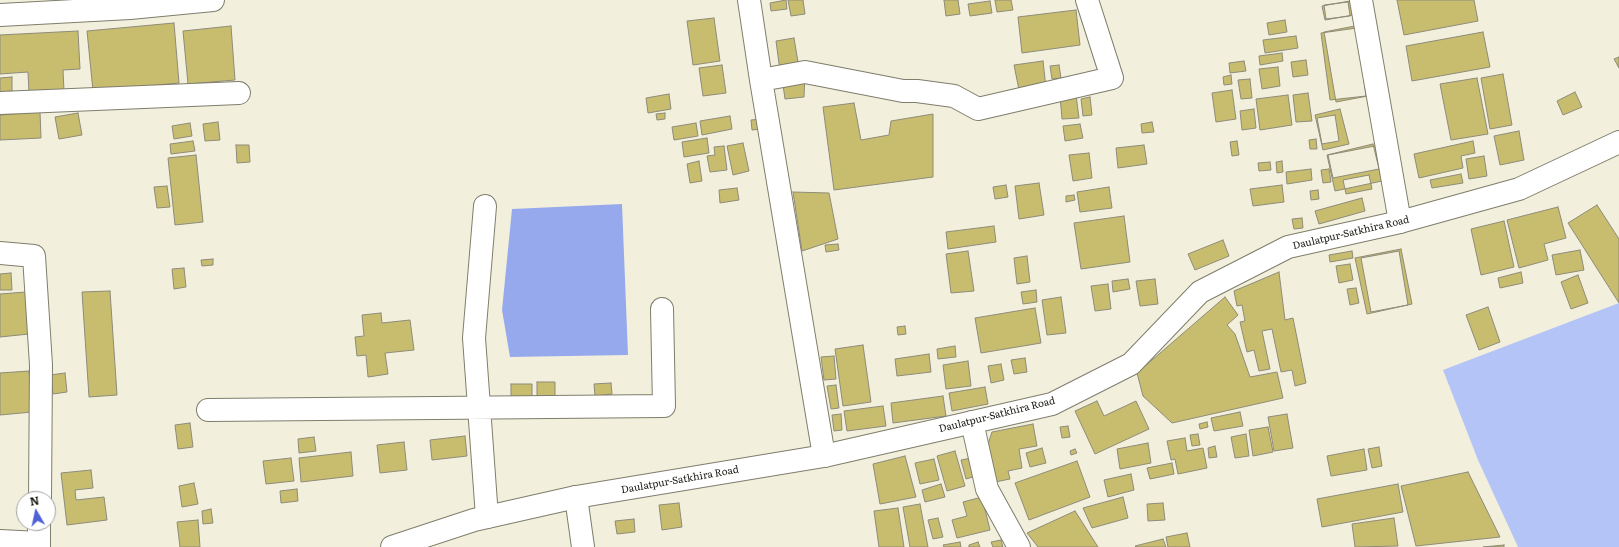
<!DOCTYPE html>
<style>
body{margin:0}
#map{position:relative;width:1619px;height:547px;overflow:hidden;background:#f2f0dc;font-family:Literata,serif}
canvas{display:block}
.north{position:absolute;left:16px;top:491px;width:40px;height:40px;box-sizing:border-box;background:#fff;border:1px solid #a3a3a0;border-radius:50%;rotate:351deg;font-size:11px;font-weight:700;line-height:16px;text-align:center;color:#191812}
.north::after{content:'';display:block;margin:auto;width:14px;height:18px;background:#4f61d6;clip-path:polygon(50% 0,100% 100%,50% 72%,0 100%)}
</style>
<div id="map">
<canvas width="1619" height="547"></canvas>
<div class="north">N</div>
</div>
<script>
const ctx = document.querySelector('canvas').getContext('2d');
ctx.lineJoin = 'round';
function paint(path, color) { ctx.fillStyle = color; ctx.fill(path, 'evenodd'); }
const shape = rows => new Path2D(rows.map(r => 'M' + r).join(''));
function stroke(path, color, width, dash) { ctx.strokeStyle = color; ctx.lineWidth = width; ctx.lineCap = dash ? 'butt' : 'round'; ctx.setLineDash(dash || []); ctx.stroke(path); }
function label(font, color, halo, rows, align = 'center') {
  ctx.font = font + ' Literata,serif'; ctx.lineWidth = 3; ctx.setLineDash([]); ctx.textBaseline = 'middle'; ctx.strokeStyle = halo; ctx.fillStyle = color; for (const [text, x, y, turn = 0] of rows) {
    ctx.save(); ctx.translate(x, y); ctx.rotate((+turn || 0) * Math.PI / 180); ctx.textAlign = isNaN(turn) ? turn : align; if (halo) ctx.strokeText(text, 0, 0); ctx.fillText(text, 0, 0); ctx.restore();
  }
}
paint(shape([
 [1619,303,1619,547,1518,547,1478,460,1443,370]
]), '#b5c4f6');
paint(shape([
 [622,204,628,355,510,357,502,310,512,209]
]), '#97a9ed');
const building = shape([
 [786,0,787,9,771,11,770,3,786,0],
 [788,0,803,0,805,14,791,16,788,0],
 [944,0,958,0,960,14,946,16,944,0],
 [995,0,1011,0,1013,10,997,12,995,0],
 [1397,0,1474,0,1478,21,1404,35,1397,0],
 [990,1,992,13,970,16,968,4,990,1],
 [1350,1,1353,15,1325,20,1322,6,1350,1],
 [1348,2,1350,16,1326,19,1324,5,1348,2],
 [1076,10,1080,45,1022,53,1018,17,1076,10],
 [714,18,720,61,693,65,687,21,714,18],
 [1285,20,1287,32,1269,35,1267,23,1285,20],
 [174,23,179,83,93,91,87,31,174,23],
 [1360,25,1373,95,1336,102,1324,32,1360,25],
 [231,26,235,80,188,84,183,31,231,26],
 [1357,28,1366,96,1330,100,1321,33,1357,28],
 [78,31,80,69,63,70,64,91,29,93,28,72,0,74,0,35,78,31],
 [1483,32,1490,67,1412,81,1406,46,1483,32],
 [1296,36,1298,48,1265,53,1263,40,1296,36],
 [794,38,799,68,780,71,776,41,794,38],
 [1282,53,1283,61,1260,65,1259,56,1282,53],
 [1619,57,1619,68,1614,59,1619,57],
 [1306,60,1308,75,1293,77,1291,62,1306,60],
 [1043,61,1046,88,1020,95,1014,65,1043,61],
 [1244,61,1246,71,1230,73,1229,63,1244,61],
 [722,65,726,93,703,96,699,68,722,65],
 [1059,65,1061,78,1052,79,1050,66,1059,65],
 [1278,67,1280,86,1262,89,1259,69,1278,67],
 [805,72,804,97,785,99,782,78,805,72],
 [1503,74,1512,125,1490,129,1481,78,1503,74],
 [1231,75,1232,84,1224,85,1223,77,1231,75],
 [12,77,12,91,0,92,0,78,12,77],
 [1477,78,1488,134,1451,140,1440,84,1477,78],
 [1250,79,1252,98,1241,99,1238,80,1250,79],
 [1232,90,1236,119,1216,122,1212,93,1232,90],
 [1575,92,1582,107,1563,115,1557,101,1575,92],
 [1308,93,1312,121,1296,122,1293,95,1308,93],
 [669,94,671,109,648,113,646,98,669,94],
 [1076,95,1079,118,1062,119,1060,96,1076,95],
 [1288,95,1292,125,1260,130,1256,99,1288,95],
 [1090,97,1092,115,1083,116,1081,99,1090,97],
 [854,103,861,140,889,135,891,121,933,114,933,177,834,190,823,107,854,103],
 [1254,109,1256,128,1242,130,1240,111,1254,109],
 [1340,109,1349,144,1323,150,1315,115,1340,109],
 [40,112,41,138,0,140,0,115,40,112],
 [78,113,82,135,59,139,55,117,78,113],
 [665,113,665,119,657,120,656,114,665,113],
 [1335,115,1339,141,1322,144,1317,118,1335,115],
 [730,116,732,129,702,135,700,121,730,116],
 [761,119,762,129,752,130,751,120,761,119],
 [218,122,220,140,205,141,203,124,218,122],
 [1152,122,1154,132,1142,133,1141,124,1152,122],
 [190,123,192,136,174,139,172,126,190,123],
 [696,123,698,136,674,140,672,127,696,123],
 [1080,124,1083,138,1065,141,1063,126,1080,124],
 [1519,131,1524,160,1500,165,1494,136,1519,131],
 [707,138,709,153,684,157,682,142,707,138],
 [1316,139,1317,149,1310,149,1309,140,1316,139],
 [193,141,195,151,171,154,170,144,193,141],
 [1237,141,1239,155,1232,156,1230,142,1237,141],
 [1473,141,1475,153,1461,156,1463,168,1419,178,1414,154,1473,141],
 [743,143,749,171,733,175,727,146,743,143],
 [1373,144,1382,181,1335,191,1327,155,1373,144],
 [236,145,249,145,250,162,237,163,236,145],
 [1144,145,1147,164,1118,168,1116,148,1144,145],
 [1380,145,1384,168,1333,178,1328,155,1380,145],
 [724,146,727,170,710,172,707,156,715,155,714,147,724,146],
 [1089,153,1092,178,1073,181,1069,155,1089,153],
 [196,155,203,222,175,225,168,158,196,155],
 [1484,156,1487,176,1469,179,1466,159,1484,156],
 [699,161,702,181,690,183,687,164,699,161],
 [1282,161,1283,172,1277,173,1276,162,1282,161],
 [1270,162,1271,170,1259,171,1258,163,1270,162],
 [1311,169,1312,180,1287,184,1286,172,1311,169],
 [1329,169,1331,182,1323,183,1321,170,1329,169],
 [1461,174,1463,183,1432,188,1430,180,1461,174],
 [1369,175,1372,189,1346,194,1343,180,1369,175],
 [1039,183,1044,215,1019,219,1015,186,1039,183],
 [1006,185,1008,197,995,199,993,187,1006,185],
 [1282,185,1284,202,1253,206,1250,189,1282,185],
 [167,186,170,207,157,208,154,187,167,186],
 [1109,187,1112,208,1080,212,1077,192,1109,187],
 [737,188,739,200,720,203,719,190,737,188],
 [1318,190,1319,199,1311,200,1310,191,1318,190],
 [793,192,829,193,838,239,802,251,793,192],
 [1074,195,1075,200,1066,202,1066,196,1074,195],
 [1362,198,1365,211,1319,224,1315,211,1362,198],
 [1597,205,1619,239,1619,303,1568,223,1597,205],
 [1558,207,1566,238,1544,244,1548,260,1519,268,1507,220,1558,207],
 [1124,216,1130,262,1081,269,1074,223,1124,216],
 [1302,218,1303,228,1294,229,1292,219,1302,218],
 [1504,221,1514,267,1481,275,1471,229,1504,221],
 [994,226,996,242,948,249,946,232,994,226],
 [1223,240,1229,256,1195,270,1188,254,1223,240],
 [838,244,839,250,826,252,825,245,838,244],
 [1401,249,1412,304,1367,314,1355,258,1401,249],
 [1580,250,1584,270,1556,275,1552,255,1580,250],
 [968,251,974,291,951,293,946,254,968,251],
 [1352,251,1353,258,1330,262,1329,255,1352,251],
 [1399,251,1408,305,1371,312,1361,258,1399,251],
 [1027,256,1030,282,1017,284,1014,258,1027,256],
 [213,259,213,265,202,266,201,260,213,259],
 [1350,264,1353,280,1339,283,1336,266,1350,264],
 [184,268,186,287,174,289,172,269,184,268],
 [1279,272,1285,320,1293,318,1306,383,1295,386,1292,370,1281,372,1272,329,1262,331,1270,369,1259,371,1254,350,1247,352,1240,322,1245,321,1242,305,1237,306,1234,291,1279,272],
 [1521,272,1523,283,1500,288,1498,278,1521,272],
 [11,273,12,290,0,290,0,274,11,273],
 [1578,275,1588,303,1571,309,1561,282,1578,275],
 [1128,279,1130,289,1113,292,1112,281,1128,279],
 [1155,279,1158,304,1140,306,1136,281,1155,279],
 [1108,284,1111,309,1095,311,1091,286,1108,284],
 [1356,288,1359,303,1350,305,1347,289,1356,288],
 [1036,290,1037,302,1023,304,1021,292,1036,290],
 [110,291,117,395,89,397,82,292,110,291],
 [26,292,29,334,0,337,0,294,26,292],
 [1061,297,1066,333,1047,335,1042,300,1061,297],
 [1225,297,1238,315,1227,325,1235,334,1250,377,1277,372,1283,398,1172,423,1143,396,1137,373,1225,297],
 [1488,307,1500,342,1479,350,1466,315,1488,307],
 [1035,308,1041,343,981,353,975,318,1035,308],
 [381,313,382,323,410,320,414,350,385,353,388,374,368,377,366,355,357,356,355,337,364,336,362,315,381,313],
 [905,326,906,334,898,335,897,327,905,326],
 [863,345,871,402,843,406,835,349,863,345],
 [955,346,956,357,938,359,937,349,955,346],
 [929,354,931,372,897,376,895,359,929,354],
 [834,356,836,379,824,380,821,357,834,356],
 [1025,358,1027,372,1014,374,1011,360,1025,358],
 [968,361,971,386,946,389,943,365,968,361],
 [1001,364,1004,380,991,383,988,366,1001,364],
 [29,371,32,412,0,415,0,373,29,371],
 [65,373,67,392,53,394,50,375,65,373],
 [537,382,555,382,555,396,537,396,537,382],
 [611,383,612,394,595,396,594,384,611,383],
 [511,384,532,384,532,399,511,399,511,384],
 [836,385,839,408,831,409,827,386,836,385],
 [985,387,988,404,952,411,949,393,985,387],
 [943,396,946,416,893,423,891,403,943,396],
 [1097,401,1104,416,1136,401,1149,429,1095,454,1075,411,1097,401],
 [883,406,886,426,847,431,844,411,883,406],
 [1240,412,1243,426,1214,431,1211,418,1240,412],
 [841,414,842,430,834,431,832,415,841,414],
 [1287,414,1293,448,1274,451,1268,417,1287,414],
 [1207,422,1208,427,1200,429,1199,424,1207,422],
 [190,423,193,447,178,449,175,425,190,423],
 [1033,424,1037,446,1019,449,1022,468,1008,471,1010,479,995,482,988,444,992,432,1033,424],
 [1068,426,1070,437,1062,438,1060,427,1068,426],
 [1268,427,1273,452,1253,456,1249,430,1268,427],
 [1198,434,1200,445,1192,446,1190,435,1198,434],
 [1246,434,1249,456,1235,458,1231,437,1246,434],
 [465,436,467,456,432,460,430,440,465,436],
 [314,437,316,451,299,453,298,439,314,437],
 [1185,438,1187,451,1203,448,1207,468,1178,474,1175,459,1171,460,1167,441,1185,438],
 [404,442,407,470,380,473,377,445,404,442],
 [1148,443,1151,463,1120,469,1117,449,1148,443],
 [1215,446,1217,457,1209,458,1208,448,1215,446],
 [1379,447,1382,466,1372,468,1368,449,1379,447],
 [1042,448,1046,463,1030,467,1026,453,1042,448],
 [1075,449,1077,453,1071,455,1070,451,1075,449],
 [1364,449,1367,470,1331,476,1327,456,1364,449],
 [955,451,965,486,947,491,937,456,955,451],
 [351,452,353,476,301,482,299,458,351,452],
 [905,456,916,497,880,504,873,464,905,456],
 [291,458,294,481,266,484,263,461,291,458],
 [971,458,976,476,966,479,961,460,971,458],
 [934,459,939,480,920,484,915,463,934,459],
 [1077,461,1090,497,1029,520,1015,483,1077,461],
 [1172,463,1174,474,1150,479,1147,468,1172,463],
 [91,470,93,488,75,490,76,500,104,497,107,520,67,525,61,473,91,470],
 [1468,472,1500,537,1416,546,1401,486,1468,472],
 [1131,474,1134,490,1108,497,1104,480,1131,474],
 [194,483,198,504,182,507,179,486,194,483],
 [941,484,945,497,925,502,922,490,941,484],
 [1398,484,1403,512,1322,527,1317,499,1398,484],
 [297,489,298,501,281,503,280,491,297,489],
 [982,497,990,530,957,538,952,520,967,516,963,502,982,497],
 [1123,497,1128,518,1092,528,1083,508,1123,497],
 [679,503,682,527,662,530,659,505,679,503],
 [1163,503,1165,520,1148,521,1147,504,1163,503],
 [920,504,928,547,910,547,903,507,920,504],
 [898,508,904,547,879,547,874,511,898,508],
 [211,509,213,523,203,524,202,511,211,509],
 [1075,511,1098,547,1038,547,1027,533,1075,511],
 [938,518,943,537,933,539,928,520,938,518],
 [1394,518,1398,546,1355,547,1352,524,1394,518],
 [634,519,635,532,617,534,615,521,634,519],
 [198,520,200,547,180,547,177,522,198,520],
 [1187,533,1190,547,1168,547,1166,537,1187,533],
 [1163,539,1166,547,1136,547,1135,546,1163,539],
 [1001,540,1003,547,993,547,991,542,1001,540],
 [960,542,961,547,944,547,943,545,960,542],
 [978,542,980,547,969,547,969,545,978,542],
 [1504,545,1504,547,1483,547,1504,545]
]);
paint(building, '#c8bd6f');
stroke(building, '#8d8b79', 1);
const minor = shape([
 [749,0,761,80,824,456],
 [1361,0,1400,222],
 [0,15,130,8,213,0],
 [761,80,805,72,903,91,917,91,954,96,978,109,1112,78,1087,0],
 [0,103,239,93],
 [485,206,474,338,487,517],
 [0,253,34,256,41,365,40,499],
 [208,410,664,406,662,309],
 [972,422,987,489,1019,547],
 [576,497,583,547],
 [0,541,39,543],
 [39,547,39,523]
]);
const major = shape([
 [392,547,474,520,576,497,824,456,1052,404,1131,364,1200,292,1288,247,1400,222,1519,189,1619,142]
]);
stroke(minor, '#7f7d6b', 24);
stroke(major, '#7f7d6b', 24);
stroke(minor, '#fff', 22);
stroke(major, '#fff', 22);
label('10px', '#191812', '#fff', [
 ["Daulatpur-Satkhira Road",1351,233,-13],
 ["Daulatpur-Satkhira Road",997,415,-14],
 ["Daulatpur-Satkhira Road",680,480,-10]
]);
</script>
